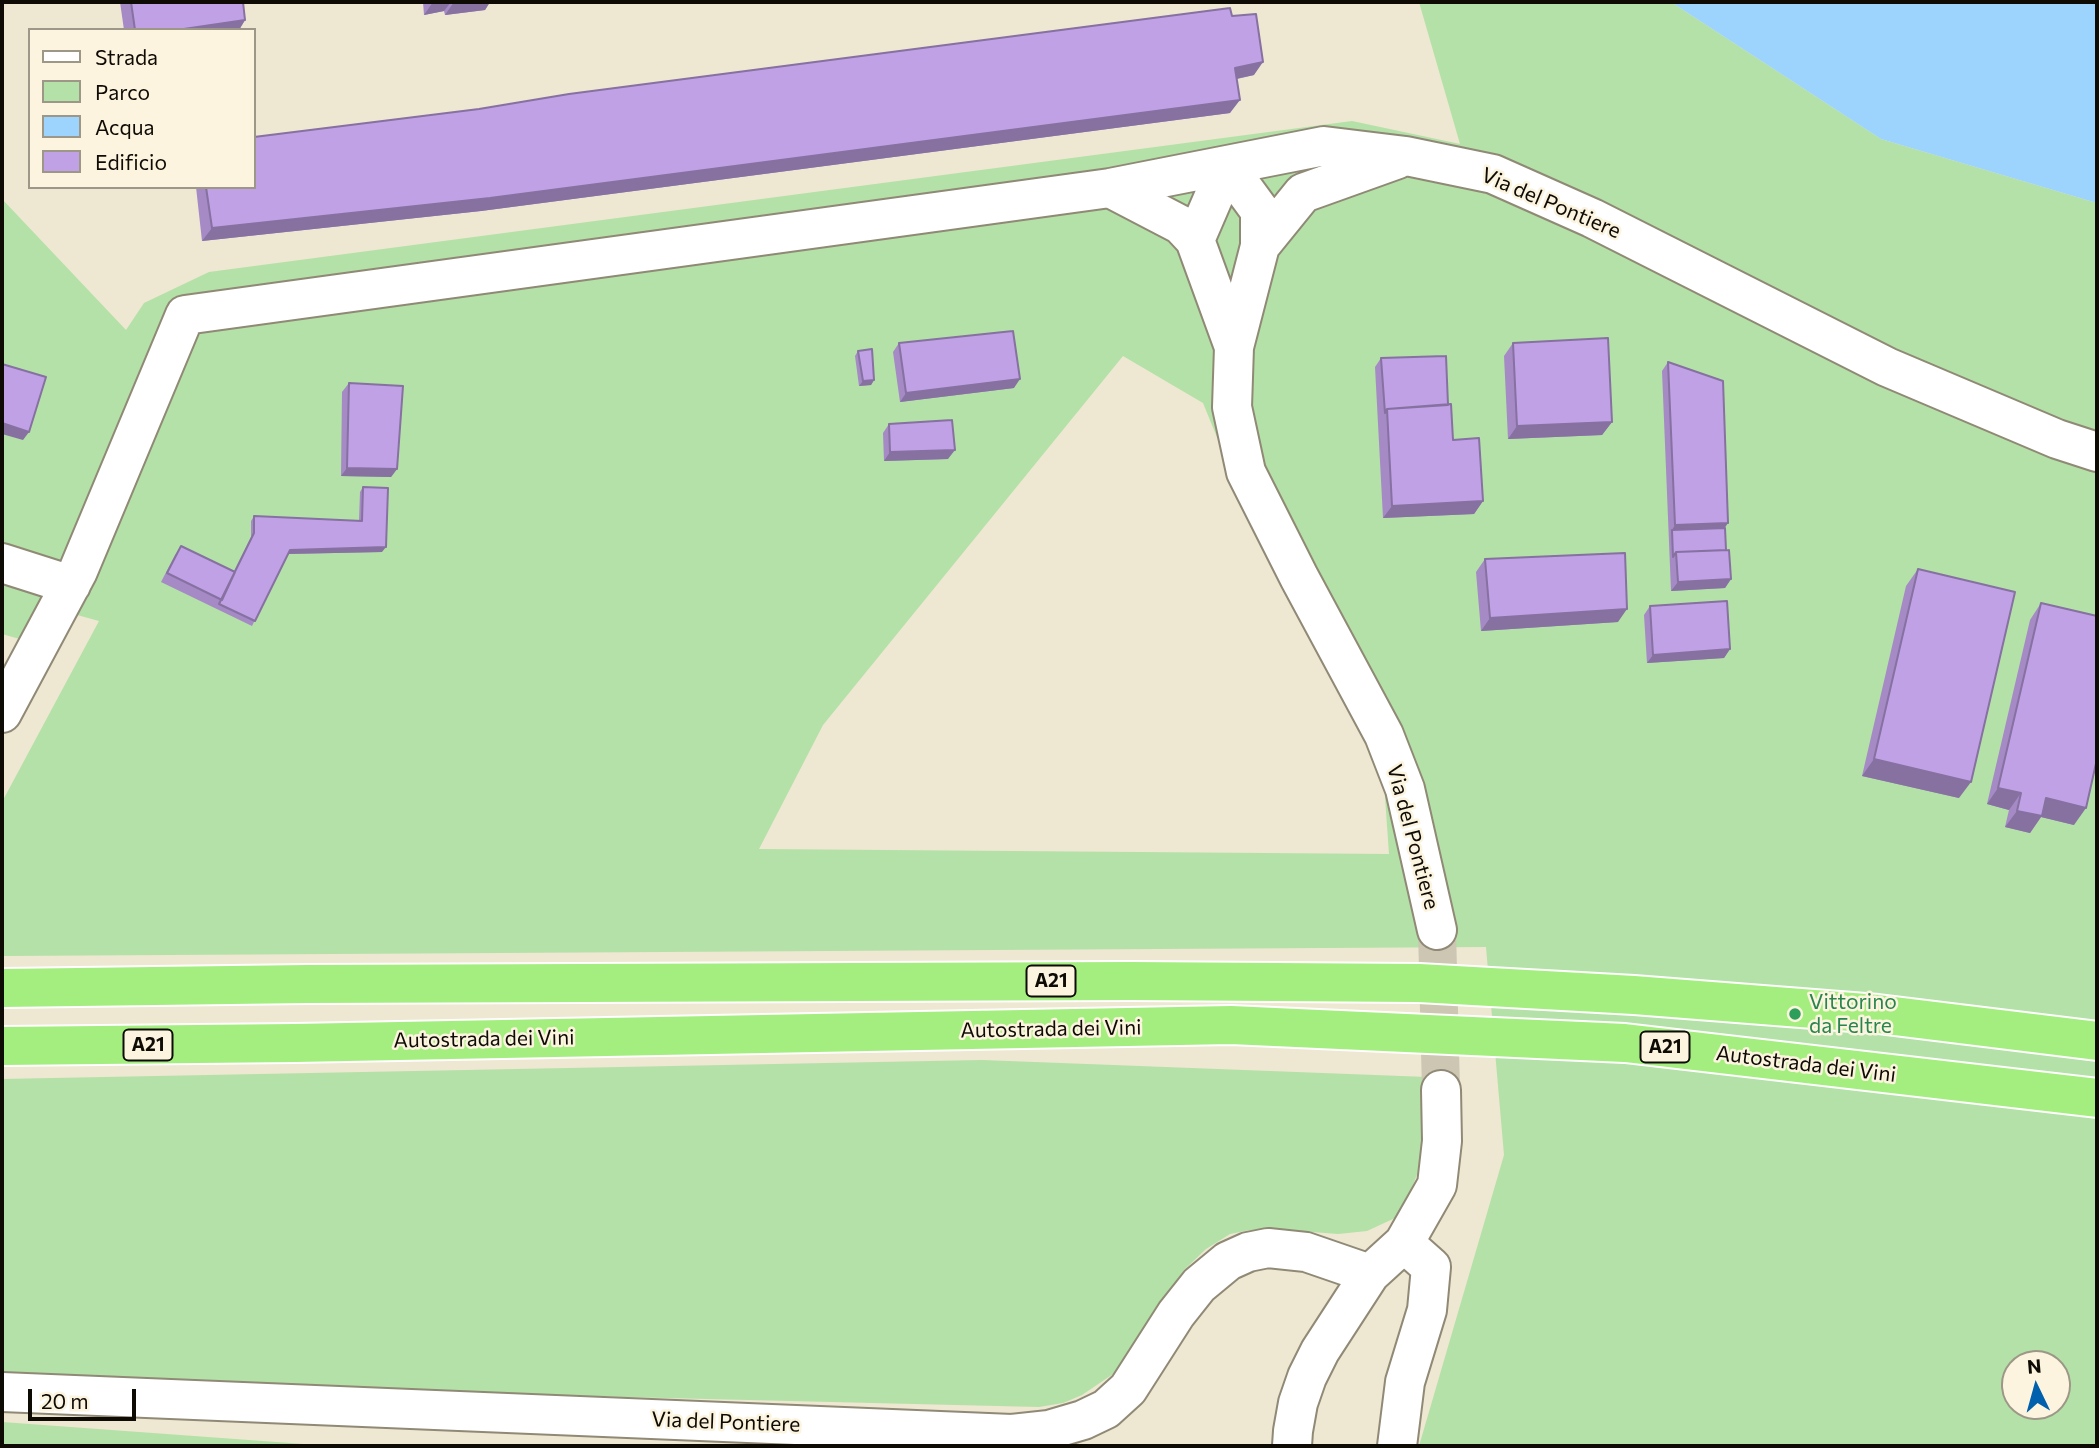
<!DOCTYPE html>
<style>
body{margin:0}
#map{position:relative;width:2099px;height:1448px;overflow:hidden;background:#eee7d2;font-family:Commissioner,sans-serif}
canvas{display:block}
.frame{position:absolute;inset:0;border:4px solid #0e0b05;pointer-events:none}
.legend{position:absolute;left:28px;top:28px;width:228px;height:161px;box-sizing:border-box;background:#fcf4df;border:2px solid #9d9788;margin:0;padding:9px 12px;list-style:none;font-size:21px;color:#0e0b05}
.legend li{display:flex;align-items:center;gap:14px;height:35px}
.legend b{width:35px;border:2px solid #9d9788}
.north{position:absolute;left:2001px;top:1350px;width:70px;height:70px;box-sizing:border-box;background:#fcf4df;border:2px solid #9d9788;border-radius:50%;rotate:355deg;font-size:19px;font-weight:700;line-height:28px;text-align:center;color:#0e0b05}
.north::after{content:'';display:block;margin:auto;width:24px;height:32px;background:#0160ad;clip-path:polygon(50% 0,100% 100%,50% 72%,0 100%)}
.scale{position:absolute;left:28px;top:1389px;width:108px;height:32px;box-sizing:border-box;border:4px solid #0e0b05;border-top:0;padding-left:9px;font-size:21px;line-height:24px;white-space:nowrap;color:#0e0b05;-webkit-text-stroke:5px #fcf4df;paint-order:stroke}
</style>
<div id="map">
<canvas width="2099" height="1448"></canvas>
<div class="frame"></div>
<ul class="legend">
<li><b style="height:9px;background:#fff"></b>Strada</li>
<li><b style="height:19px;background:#b3e1a7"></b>Parco</li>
<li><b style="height:19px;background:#9cd4fd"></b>Acqua</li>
<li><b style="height:19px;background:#c0a1e6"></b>Edificio</li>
</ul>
<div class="north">N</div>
<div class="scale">20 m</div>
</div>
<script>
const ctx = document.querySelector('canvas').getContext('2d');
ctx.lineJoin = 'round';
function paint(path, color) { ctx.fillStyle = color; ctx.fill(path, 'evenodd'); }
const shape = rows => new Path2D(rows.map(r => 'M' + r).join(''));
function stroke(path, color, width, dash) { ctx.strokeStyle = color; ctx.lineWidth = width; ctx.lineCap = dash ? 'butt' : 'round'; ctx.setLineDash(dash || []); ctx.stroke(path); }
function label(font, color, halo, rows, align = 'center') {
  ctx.font = font + ' Commissioner,sans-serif'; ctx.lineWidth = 5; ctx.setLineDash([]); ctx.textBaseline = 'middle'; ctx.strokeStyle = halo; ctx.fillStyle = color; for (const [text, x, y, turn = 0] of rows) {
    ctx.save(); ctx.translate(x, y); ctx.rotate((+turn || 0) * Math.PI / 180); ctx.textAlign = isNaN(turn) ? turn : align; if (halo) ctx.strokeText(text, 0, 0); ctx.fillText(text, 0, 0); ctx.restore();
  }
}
paint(shape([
 [1419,2,1671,2,1881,139,2097,203,2097,1446,1419,1446,1504,1155,1486,947,2,956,2,802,99,621,52,608,34,643,2,634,2,199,126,330,144,303,209,272,1352,121,1460,144],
 [1123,356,1203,403,1248,513,1383,768,1389,854,759,849,823,725],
 [2015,1364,2057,1364,2057,1406,2015,1406],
 [982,1060,1427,1077,1426,1142,1420,1167,1407,1200,1395,1218,1367,1231,1338,1234,1273,1229,1250,1230,1230,1234,1206,1249,1184,1270,1162,1302,1139,1344,1116,1372,1082,1395,1063,1403,1039,1407,541,1395,2,1379,2,1079],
 [2,1422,331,1446,2,1446]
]), '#b3e1a7');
paint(shape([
 [1671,2,2097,2,2097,203,1881,139]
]), '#9cd4fd');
stroke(shape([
 [1437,930,1441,1090]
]), '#ccc6b3', 38, [38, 19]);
const minor = shape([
 [1398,159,1303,193,1260,246,1234,347,1232,407,1246,472,1299,577,1384,735,1405,789,1437,930],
 [1110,188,1181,225,1195,240,1234,347],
 [1195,240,1227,166,1260,211,1260,246],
 [2,563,71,585],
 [2,713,78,571,185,315,1110,188,1324,146,1406,156,1493,174,1592,218,1887,367,2057,439,2097,452],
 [2,1392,1012,1434,1049,1430,1083,1420,1106,1409,1128,1389,1176,1314,1199,1285,1228,1261,1248,1252,1268,1248,1306,1252,1370,1274],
 [1292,1446,1293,1431,1298,1403,1307,1377,1320,1351,1370,1274,1404,1243,1437,1185,1442,1141,1441,1090],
 [1397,1446,1405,1382,1427,1310,1431,1267,1404,1243]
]);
const highway = shape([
 [2,988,307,984,1131,981,1419,983,1634,995,1878,1014,2097,1041],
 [2,1046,295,1043,1231,1025,1625,1043,2097,1098]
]);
stroke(minor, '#908976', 42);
stroke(highway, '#fff', 42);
stroke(minor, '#fff', 38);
stroke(highway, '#a3ee7e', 38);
paint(shape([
 [120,2,243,2,245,20,239,30,124,30],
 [423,2,490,2,485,10,445,15,444,11,424,15],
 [1232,16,1254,75,1237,79,1230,113,481,211,202,241,196,187,254,187],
 [899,343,1014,388,900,402,893,352],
 [1513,343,1612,422,1602,435,1508,439,1504,356],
 [858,351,874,380,871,385,859,386,855,356],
 [1381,358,1448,405,1453,440,1483,501,1474,514,1383,518,1375,367],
 [1668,362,1725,528,1726,550,1731,579,1725,588,1671,591,1662,371],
 [349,383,397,469,391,477,341,476,342,392],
 [889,424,948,459,884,461,883,433],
 [363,487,382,552,287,554,252,626,161,582,175,555,181,546,234,571,251,537,251,521,254,516,359,521,360,492],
 [1485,559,1618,622,1481,631,1476,572],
 [1918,569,1959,798,1862,776,1906,586],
 [2041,603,2074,825,2041,817,2030,833,2005,827,2009,810,1987,804,2030,620],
 [1650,606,1730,649,1724,658,1647,663,1644,615]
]), '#a58ac6');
paint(shape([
 [433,2,451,2,444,11,424,15],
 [454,2,490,2,485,10,445,15],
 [245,20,239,30,177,30],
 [1263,62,1254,75,1226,81,1235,68],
 [1240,100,1230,113,481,211,202,241,212,228],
 [1020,379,1014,388,900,402,906,393],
 [874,380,871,385,859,386,863,381],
 [1612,422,1602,435,1508,439,1517,426],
 [2,423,29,432,23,440,2,434],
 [955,450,948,459,884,461,890,452],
 [347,468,397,469,391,477,341,476],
 [1483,501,1474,514,1383,518,1392,506],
 [1728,523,1722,532,1672,530,1675,525],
 [386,547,382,552,286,554,290,550],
 [1731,579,1725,588,1671,591,1678,582],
 [1627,609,1618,622,1481,631,1490,618],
 [1730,649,1724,658,1647,663,1653,655],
 [1874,759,1971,782,1959,798,1862,776],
 [1998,788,2021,793,2009,810,1987,804],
 [2046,798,2086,808,2074,825,2041,817,2030,833,2005,827,2017,811]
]), '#8671a1');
const building = shape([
 [131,2,243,2,245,20,177,30,135,30,131,2],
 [1230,8,1232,16,1256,14,1263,62,1235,68,1240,100,490,198,212,228,206,187,254,187,254,137,479,109,569,94,1230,8],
 [1013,331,1020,379,906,393,899,343,1013,331],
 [1608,338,1612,422,1517,426,1513,343,1608,338],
 [872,349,874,380,863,381,858,351,872,349],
 [1446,356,1448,405,1387,409,1385,413,1381,358,1446,356],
 [1668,362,1723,381,1728,523,1675,525,1668,362],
 [2,364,46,377,29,432,2,423,2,364],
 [349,383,403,386,397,469,347,468,349,383],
 [1451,404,1453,440,1479,438,1483,501,1392,506,1387,409,1451,404],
 [952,420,955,450,890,452,889,424,952,420],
 [363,487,388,488,386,547,290,550,255,621,219,604,254,533,254,516,362,521,363,487],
 [1725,528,1726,550,1676,552,1673,557,1672,530,1725,528],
 [181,546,235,572,222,600,167,573,181,546],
 [1729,550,1731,579,1678,582,1676,552,1729,550],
 [1625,553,1627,609,1490,618,1485,559,1625,553],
 [1918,569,2015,592,1971,782,1874,759,1918,569],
 [1727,601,1730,649,1653,655,1650,606,1727,601],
 [2041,603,2097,616,2097,759,2086,808,2046,798,2042,816,2017,811,2021,793,1998,788,2041,603]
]);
paint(building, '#c0a1e6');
stroke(building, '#8671a1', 2);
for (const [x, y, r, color] of [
 [1795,1014,7,"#2e9e5b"]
]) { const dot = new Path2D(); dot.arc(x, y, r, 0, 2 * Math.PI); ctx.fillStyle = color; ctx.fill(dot); stroke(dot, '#fcf4df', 2.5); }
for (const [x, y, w] of [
 [1051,981,49],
 [148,1045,49],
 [1665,1047,49]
]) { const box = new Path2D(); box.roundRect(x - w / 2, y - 15.5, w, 31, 5); ctx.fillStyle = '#fcf4df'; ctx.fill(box); stroke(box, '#0e0b05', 2); }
label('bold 19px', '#0e0b05', null, [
 ["A21",1051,981],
 ["A21",148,1045],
 ["A21",1665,1047]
]);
label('21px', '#0e0b05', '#fcf4df', [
 ["Via del Pontiere",1551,203,23],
 ["Via del Pontiere",1413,837,75],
 ["Autostrada dei Vini",1051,1029,-1],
 ["Autostrada dei Vini",484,1039,-1],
 ["Autostrada dei Vini",1806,1064,7],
 ["Via del Pontiere",726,1422,2]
]);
label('21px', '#27864d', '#fcf4df', [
 ["Vittorino",1809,1002],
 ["da Feltre",1809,1026]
], 'left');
</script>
